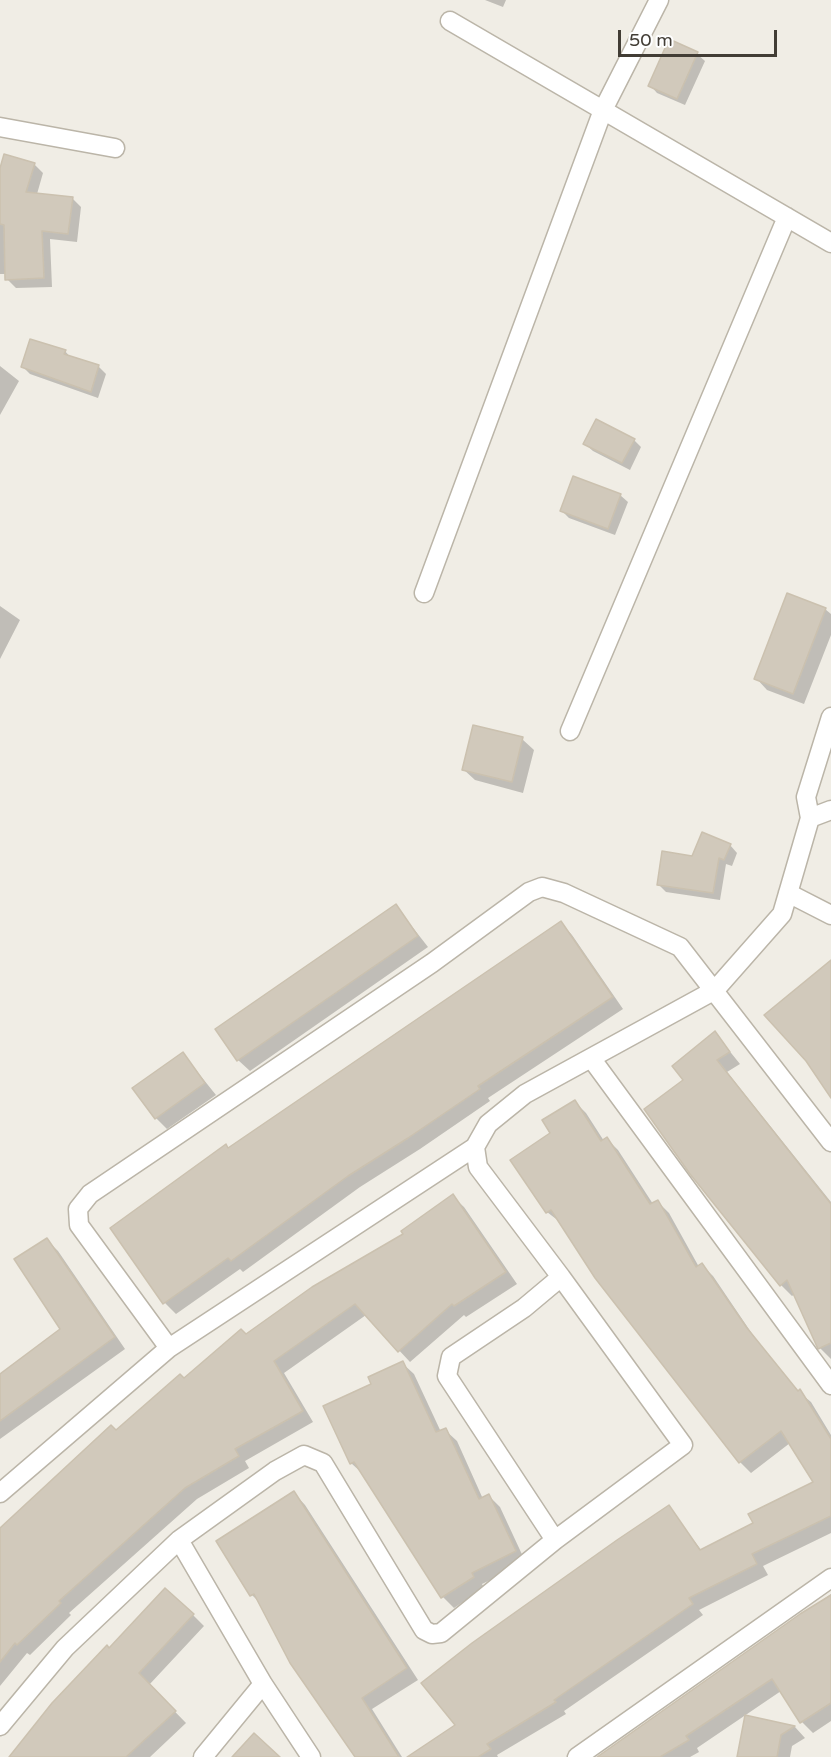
<!DOCTYPE html>
<style>
body{margin:0}
#map{position:relative;width:831px;height:1757px;overflow:hidden;background:#f0ede5;font-family:"Varela Round",sans-serif}
canvas{display:block}
.scale{position:absolute;left:618px;top:30px;width:159px;height:27px;box-sizing:border-box;border:3px solid #423d35;border-top:0;padding-left:8px;font-size:18px;line-height:21px;white-space:nowrap;color:#423d35;-webkit-text-stroke:4px #fff;paint-order:stroke}
</style>
<div id="map">
<canvas width="831" height="1757"></canvas>
<div class="scale">50 m</div>
</div>
<script>
const ctx = document.querySelector('canvas').getContext('2d');
ctx.lineJoin = 'round';
function paint(path, color) { ctx.fillStyle = color; ctx.fill(path, 'evenodd'); }
const shape = rows => new Path2D(rows.map(r => 'M' + r).join(''));
function stroke(path, color, width, dash) { ctx.strokeStyle = color; ctx.lineWidth = width; ctx.lineCap = dash ? 'butt' : 'round'; ctx.setLineDash(dash || []); ctx.stroke(path); }
paint(shape([
 [485,0,506,0,503,7],
 [670,41,697,54,705,61,685,105,657,93,650,85],
 [34,164,43,173,37,194,72,198,81,207,77,242,50,239,52,287,16,288,7,279,7,274,0,274,0,173],
 [65,351,71,358,98,366,106,374,98,398,30,374,23,367],
 [0,366,19,381,0,415],
 [634,440,641,447,630,470,593,451,585,444],
 [620,495,628,502,615,535,569,518,562,511],
 [0,606,20,620,0,659],
 [825,609,831,614,831,635,804,704,767,690,756,678],
 [522,739,534,750,523,793,475,780,463,769],
 [730,845,737,853,732,866,726,864,720,900,666,892,658,884,693,857],
 [396,906,428,947,250,1071,238,1060],
 [561,923,572,935,623,1009,488,1098,490,1101,420,1149,360,1187,243,1272,240,1269,176,1314,165,1303,112,1228],
 [715,1033,740,1064,727,1072,831,1202,831,1359,820,1348,795,1294,792,1296,781,1285,685,1080],
 [183,1054,216,1095,167,1129,156,1118],
 [575,1102,586,1113,604,1141,607,1139,618,1150,653,1204,657,1201,669,1213,699,1267,702,1265,713,1276,757,1341,799,1392,811,1402,831,1435,831,1533,763,1566,768,1575,699,1610,703,1615,564,1711,566,1714,497,1755,498,1757,410,1757,457,1726,668,1507,702,1551,755,1524,815,1483,790,1443,751,1473,740,1462,560,1222,547,1212,552,1133],
 [452,1196,464,1207,517,1284,466,1317,464,1315,410,1362,366,1315,284,1373,313,1422,245,1461,249,1468,197,1499,69,1613,71,1615,30,1655,27,1653,0,1686,0,1533,116,1432,184,1380,246,1336,406,1234],
 [46,1239,58,1251,125,1349,0,1439,0,1375,63,1329],
 [402,1363,414,1374,441,1432,445,1430,457,1441,483,1499,489,1496,500,1507,526,1563,482,1584,484,1588,454,1608,443,1597,363,1474,351,1463,373,1385],
 [294,1493,305,1505,418,1680,372,1709,402,1757,355,1757,262,1605,252,1595],
 [831,1594,831,1721,813,1733,802,1722,781,1691,697,1748,699,1752,690,1757,599,1757],
 [193,1615,204,1626,149,1685,186,1723,150,1757,9,1757,110,1650],
 [747,1717,795,1727,805,1738,792,1746,790,1757,738,1757]
]), '#0003');
const building = shape([
 [669,39,698,52,677,99,648,86,669,39],
 [4,154,35,163,26,192,73,197,68,234,42,231,44,278,5,280,4,225,0,224,0,168,4,154],
 [30,339,66,350,64,354,99,365,91,392,21,367,30,339],
 [596,419,635,439,622,463,583,444,596,419],
 [573,476,621,494,608,529,560,511,573,476],
 [787,593,826,608,793,694,754,679,787,593],
 [473,725,523,737,512,782,462,770,473,725],
 [702,832,731,844,724,860,719,858,713,893,657,885,662,851,692,856,702,832],
 [396,904,418,936,237,1061,215,1029,396,904],
 [561,921,613,997,478,1086,480,1089,408,1138,348,1176,231,1261,228,1258,163,1304,110,1228,226,1144,228,1148,561,921],
 [831,960,831,1098,806,1061,764,1015,831,960],
 [715,1031,730,1052,717,1060,831,1204,831,1343,818,1349,787,1280,780,1286,690,1174,644,1109,683,1080,672,1066,715,1031],
 [183,1052,205,1083,155,1119,132,1088,183,1052],
 [575,1100,601,1141,607,1137,650,1204,658,1200,696,1267,702,1263,747,1328,798,1391,800,1389,831,1439,831,1516,752,1554,757,1564,689,1598,693,1604,554,1700,556,1702,487,1744,491,1749,478,1757,407,1757,455,1725,421,1683,472,1643,617,1540,669,1505,700,1550,753,1523,748,1514,813,1482,781,1431,739,1463,595,1278,551,1210,546,1213,510,1160,550,1133,542,1120,575,1100],
 [453,1194,506,1272,454,1306,452,1304,398,1352,355,1304,274,1361,303,1411,235,1449,239,1456,185,1488,59,1601,61,1603,17,1645,15,1643,0,1662,0,1528,111,1425,116,1430,180,1374,184,1378,241,1329,246,1334,312,1287,403,1234,401,1231,453,1194],
 [47,1238,115,1337,0,1421,0,1374,60,1329,14,1259,47,1238],
 [403,1361,436,1432,446,1428,479,1499,489,1494,516,1551,472,1573,474,1577,441,1598,354,1462,350,1464,323,1406,371,1384,368,1377,403,1361],
 [294,1491,407,1668,362,1698,399,1757,355,1757,290,1663,254,1594,250,1596,216,1541,294,1491],
 [165,1588,194,1614,139,1673,176,1711,126,1757,9,1757,52,1703,107,1645,109,1648,165,1588],
 [831,1595,831,1703,800,1723,772,1679,686,1736,689,1740,660,1757,597,1757,800,1614,831,1595],
 [745,1715,795,1726,781,1735,777,1757,737,1757,745,1715],
 [254,1733,280,1757,232,1757,254,1733]
]);
paint(building, '#d1c9bb');
stroke(building, '#cbc1af', 1.5);
const minor = shape([
 [450,21,831,243],
 [0,127,115,148],
 [424,593,603,110,659,0],
 [570,731,787,217],
 [810,818,831,810],
 [788,893,831,915],
 [591,1058,831,1385],
 [169,1348,79,1225,78,1209,90,1194,432,963,529,892,542,887,564,893,680,947,831,1142],
 [0,1493,169,1348,475,1147],
 [179,1540,263,1684,311,1757],
 [555,1540,447,1376,451,1357,524,1308,561,1277,478,1167,475,1147,488,1124,525,1094,715,990,782,914,810,818,806,797,831,717],
 [0,1726,65,1648,179,1540,275,1471,304,1455,323,1463,424,1630,432,1634,441,1633,555,1540,683,1445,561,1277],
 [203,1757,263,1684],
 [577,1757,831,1578]
]);
stroke(minor, '#bbb5a8', 21);
stroke(minor, '#fff', 18);
</script>
